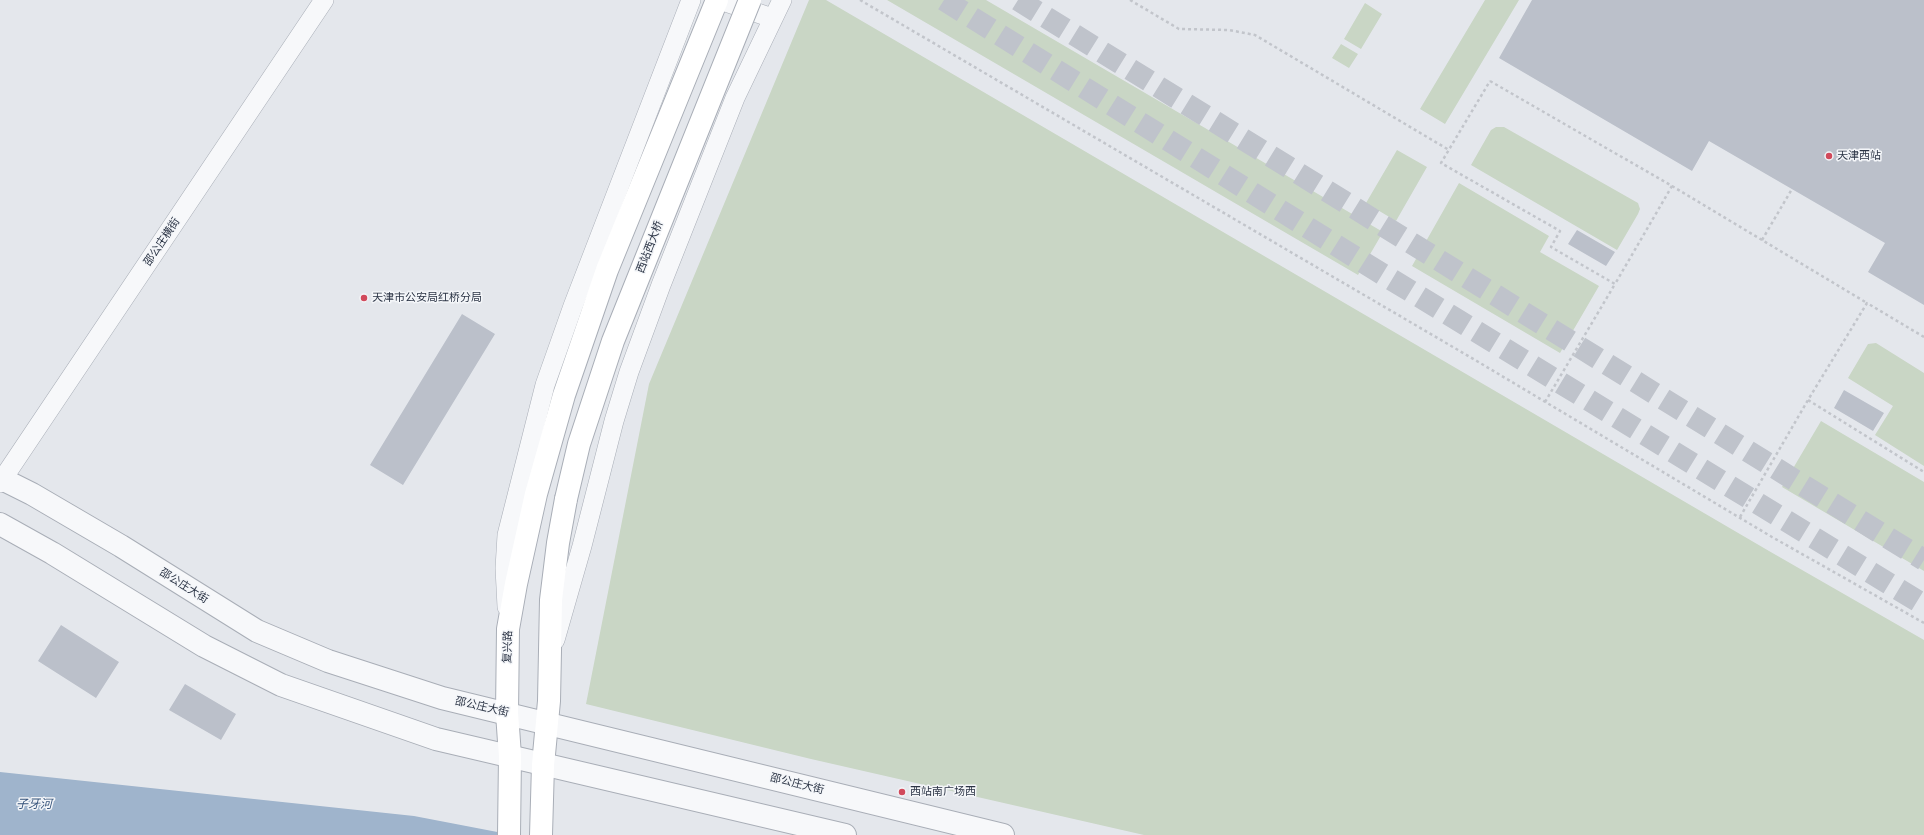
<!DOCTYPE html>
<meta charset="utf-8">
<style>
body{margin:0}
canvas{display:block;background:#e4e7ec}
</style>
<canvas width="1924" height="835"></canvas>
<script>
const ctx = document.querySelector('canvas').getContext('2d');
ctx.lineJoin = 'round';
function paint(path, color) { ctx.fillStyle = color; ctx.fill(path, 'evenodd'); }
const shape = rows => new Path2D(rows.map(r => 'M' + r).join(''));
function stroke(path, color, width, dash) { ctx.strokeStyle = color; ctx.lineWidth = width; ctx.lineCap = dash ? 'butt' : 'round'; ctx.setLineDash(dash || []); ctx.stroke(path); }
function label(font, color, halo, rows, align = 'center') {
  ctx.font = font + ' "IBM Plex Sans","Noto Sans SC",sans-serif'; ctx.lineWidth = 3; ctx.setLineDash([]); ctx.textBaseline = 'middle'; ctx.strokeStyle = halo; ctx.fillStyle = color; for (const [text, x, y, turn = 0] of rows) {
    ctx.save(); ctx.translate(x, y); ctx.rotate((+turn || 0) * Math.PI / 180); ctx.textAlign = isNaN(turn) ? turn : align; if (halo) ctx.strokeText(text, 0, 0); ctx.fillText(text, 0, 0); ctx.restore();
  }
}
paint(shape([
 [809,0,826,0,1769,551,1924,640,1924,835,1144,835,811,759,586,704,649,384],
 [887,0,986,0,1383,232,1358,275],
 [1485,0,1519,0,1445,124,1420,109],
 [1365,3,1382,14,1361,49,1344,39],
 [1341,44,1358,54,1349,68,1332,58],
 [1496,127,1504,127,1638,203,1640,209,1638,214,1617,250,1471,165,1491,130],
 [1397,150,1427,167,1396,221,1366,203],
 [1459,183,1549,236,1540,252,1599,286,1560,353,1412,266],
 [1876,343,1924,373,1924,466,1875,435,1893,406,1848,378,1868,344],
 [1821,421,1924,482,1924,571,1782,487]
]), '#c9d6c5');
paint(shape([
 [0,772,414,816,513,835,0,835]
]), '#9fb4cc');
paint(shape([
 [1532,0,1924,0,1924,305,1868,272,1885,243,1709,141,1692,171,1499,58],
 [1577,230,1615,252,1606,266,1568,244],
 [462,314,495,334,403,485,370,465],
 [1844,390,1884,413,1873,431,1834,408],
 [61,625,119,662,96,698,38,661],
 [185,684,236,714,221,740,169,710]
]), '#bbc0ca');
stroke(shape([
 [944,0,1366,264,1924,605],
 [1018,0,1924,560]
]), '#bfc3cb', 22, [22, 11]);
const minor = shape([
 [720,0,772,18],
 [0,483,324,0],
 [507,607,505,568,507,535,545,385,573,306,691,0],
 [555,640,582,546,614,421,629,372,661,285,735,98,782,0]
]);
const tertiary = shape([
 [0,478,32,494,121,546,257,631,328,661,442,698,1003,835],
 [0,524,52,553,204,646,281,685,436,739,845,835]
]);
const secondary = shape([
 [509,835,510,756,507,713,508,629,516,584,536,494,564,395,607,270,717,0],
 [541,835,543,765,549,701,551,600,558,543,566,499]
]);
stroke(minor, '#a9aeb7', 20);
stroke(tertiary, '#a9aeb7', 24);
stroke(secondary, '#a9aeb7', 24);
stroke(shape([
 [860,0,1470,357,1772,537,1924,623],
 [1130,0,1179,29,1229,30,1255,35,1449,150],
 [1490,81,1672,186,1615,284,1551,247,1560,231,1441,163,1490,81],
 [1672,186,1867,303],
 [1762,240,1792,189],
 [1924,337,1867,303,1808,400,1924,472],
 [1545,402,1615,284],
 [1740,517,1808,400]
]), '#c2c5cb', 2.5, [3, 3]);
stroke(minor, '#f7f8fa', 19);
stroke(tertiary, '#f7f8fa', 22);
stroke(secondary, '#fff', 22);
const secondaryBridge = shape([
 [566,499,579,444,613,341,750,0]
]);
stroke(secondaryBridge, '#a9aeb7', 24, []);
stroke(secondaryBridge, '#fff', 22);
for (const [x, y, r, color] of [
 [1829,156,4,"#d1495b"],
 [364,298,4,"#d1495b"],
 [902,792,4,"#d1495b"]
]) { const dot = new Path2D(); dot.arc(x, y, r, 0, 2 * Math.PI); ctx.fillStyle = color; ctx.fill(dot); stroke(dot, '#f4f6f9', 1.5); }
label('11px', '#2b3445', '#f4f6f9', [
 ["天津西站",1837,156],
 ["天津市公安局红桥分局",372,298],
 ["西站南广场西",910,792]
], 'left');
label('11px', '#2b3445', '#f4f6f9', [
 ["邵公庄横街",162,242,-56],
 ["西站西大桥",650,247,-69],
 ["邵公庄大街",184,586,32],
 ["复兴路",508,647,-88],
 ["邵公庄大街",482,707,13],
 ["邵公庄大街",797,784,14]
]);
label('italic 12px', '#34527a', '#f4f6f9', [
 ["子牙河",34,805]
]);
</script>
